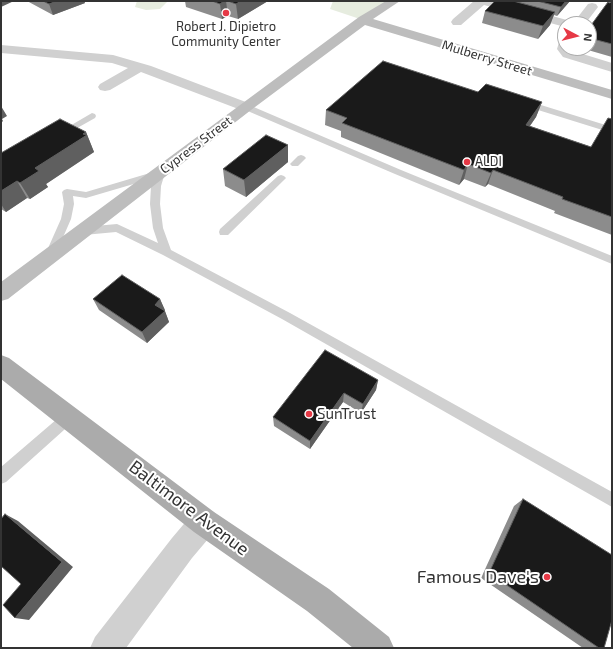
<!DOCTYPE html>
<style>
body{margin:0}
#map{position:relative;width:613px;height:649px;overflow:hidden;background:#fff;font-family:"Exo 2",sans-serif}
canvas{display:block}
.frame{position:absolute;inset:0;border:2px solid #333;pointer-events:none}
.north{position:absolute;left:557px;top:16px;width:40px;height:40px;box-sizing:border-box;background:#fff;border:1px solid #adadad;border-radius:50%;rotate:97deg;font-size:11px;font-weight:700;line-height:16px;text-align:center;color:#333}
.north::after{content:'';display:block;margin:auto;width:14px;height:18px;background:#e63946;clip-path:polygon(50% 0,100% 100%,50% 72%,0 100%)}
</style>
<div id="map">
<canvas width="613" height="649"></canvas>
<div class="frame"></div>
<div class="north">N</div>
</div>
<script>
const ctx = document.querySelector('canvas').getContext('2d');
ctx.lineJoin = 'round';
function paint(path, color) { ctx.fillStyle = color; ctx.fill(path, 'evenodd'); }
const shape = rows => new Path2D(rows.map(r => 'M' + r).join(''));
function stroke(path, color, width, dash) { ctx.strokeStyle = color; ctx.lineWidth = width; ctx.lineCap = dash ? 'butt' : 'round'; ctx.setLineDash(dash || []); ctx.stroke(path); }
function label(font, color, halo, rows, align = 'center') {
  ctx.font = font + ' "Exo 2",sans-serif'; ctx.lineWidth = 4; ctx.setLineDash([]); ctx.textBaseline = 'middle'; ctx.strokeStyle = halo; ctx.fillStyle = color; for (const [text, x, y, turn = 0] of rows) {
    ctx.save(); ctx.translate(x, y); ctx.rotate((+turn || 0) * Math.PI / 180); ctx.textAlign = isNaN(turn) ? turn : align; if (halo) ctx.strokeText(text, 0, 0); ctx.fillText(text, 0, 0); ctx.restore();
  }
}
paint(shape([
 [137,1,168,1,160,9,146,10,135,7],
 [333,1,396,1,363,20,330,9]
]), '#e6ecdf');
paint(shape([
 [522,101,528,101,612,127,612,133,522,105,521,103,522,101],
 [243,105,249,105,401,170,612,256,612,264,395,174,243,109,242,107,243,105],
 [92,113,95,114,96,116,95,118,63,136,60,137,56,134,92,113],
 [301,155,304,156,306,158,298,166,292,166,290,164,298,156,301,155],
 [160,170,165,173,161,186,160,204,163,228,171,250,290,313,612,492,612,507,282,319,163,255,116,232,84,235,80,234,79,231,80,228,84,227,117,224,158,243,153,228,150,204,151,186,154,178,86,198,73,196,74,204,71,219,54,258,46,258,45,255,61,219,64,204,62,192,64,190,67,189,86,192,160,170],
 [281,175,284,176,286,178,284,180,228,235,220,235,219,232,220,229,278,176,281,175],
 [69,411,74,413,76,417,74,421,6,482,1,484,1,467,64,413,69,411]
]), '#d0d0d0');
paint(shape([
 [474,1,498,1,574,22,588,4,592,3,596,4,598,7,585,24,565,24,565,27,484,5,461,25,453,25,451,22,453,19,474,1],
 [565,38,565,48,571,48,573,51,612,63,612,72,563,57,557,49,560,39,565,38],
 [1,45,113,55,151,66,251,104,254,107,251,110,246,112,241,110,141,72,110,90,105,91,100,90,98,87,100,84,128,68,112,63,1,53,1,45],
 [204,508,214,512,218,522,214,532,192,558,126,648,90,648,95,637,172,538,194,512,204,508]
]), '#d0d0d0');
paint(shape([
 [386,1,400,1,373,19,612,90,612,99,365,25,251,110,8,299,1,301,1,282,359,17,386,1]
]), '#bdbdbd');
paint(shape([
 [1,355,9,358,214,512,329,589,389,637,394,648,353,648,307,611,194,532,1,379,1,355]
]), '#ababab');
paint(shape([
 [27,1,84,1,85,3,53,15],
 [185,1,268,1,238,19,228,16,222,19,186,7],
 [495,1,570,1,557,16,554,15,550,25,538,39,482,23,485,11],
 [612,1,612,57,581,48,589,48,589,28],
 [478,92,542,102,536,117,530,126,591,147,612,119,612,235,554,213,555,211,488,184,485,187,464,179,459,185,341,137,341,131,325,125,326,110],
 [86,132,94,152,46,184,48,187,30,199,27,198,6,212,1,209,1,153],
 [288,145,288,162,246,197,225,186,223,169],
 [93,299,160,299,169,322,147,343,99,310],
 [378,380,376,390,361,413,343,402,310,449,274,426,273,417],
 [523,499,604,648,583,648,481,578,514,506]
]), '#8c8c8c');
paint(shape([
 [1,1,14,1,1,7],
 [57,1,84,1,85,3,53,15,49,4],
 [224,1,226,1,228,16,222,19,220,4],
 [241,1,268,1,238,19,236,4],
 [566,1,570,1,557,16,561,7],
 [555,12,550,25,538,39,543,26],
 [542,102,536,117,520,140,526,125],
 [1,106,7,116,2,119,3,121,1,123],
 [86,132,94,152,46,184,48,187,30,199,20,183,35,168],
 [288,145,288,162,246,197,244,180],
 [468,164,464,179,459,185,464,170],
 [493,170,488,184,485,187,491,173],
 [17,181,27,198,6,212,1,204,1,191],
 [160,299,165,310,159,316,155,305],
 [165,311,169,322,147,343,142,332],
 [378,380,376,390,361,413,363,404],
 [344,393,343,402,310,449,310,441],
 [5,514,18,521,73,567,29,620,15,618,62,562]
]), '#5f5f5f');
const building = shape([
 [43,1,57,1,49,4,43,1],
 [212,1,224,1,220,4,212,1],
 [228,1,241,1,236,4,228,1],
 [495,1,513,1,555,12,543,26,485,11,495,1],
 [537,1,566,1,561,7,537,1],
 [612,1,612,44,589,38,589,28,608,2,610,3,612,1],
 [383,61,478,92,486,84,542,102,526,125,591,147,608,118,612,119,612,217,562,199,563,197,493,170,491,173,468,164,464,170,342,123,347,118,326,110,383,61],
 [60,119,86,132,83,134,87,135,35,168,39,171,20,183,17,181,1,191,1,153,60,119],
 [266,135,288,145,244,180,223,169,266,135],
 [122,275,160,299,155,305,165,311,142,332,93,299,122,275],
 [325,350,378,380,363,404,344,393,310,441,273,417,325,350],
 [523,499,612,555,612,620,604,648,599,648,489,573,523,499],
 [5,514,62,562,15,618,3,605,21,584,1,566,1,519,5,514]
]);
paint(building, '#1a1a1a');
stroke(building, '#5f5f5f', 1);
for (const [x, y, r, color] of [
 [226,13,4,"#e63946"],
 [467,162,4,"#e63946"],
 [309,414,4,"#e63946"],
 [547,577,4,"#e63946"]
]) { const dot = new Path2D(); dot.arc(x, y, r, 0, 2 * Math.PI); ctx.fillStyle = color; ctx.fill(dot); stroke(dot, '#fff', 1.5); }
label('13px', '#333', '#fff', [
 ["Robert J. Dipietro",226,27],
 ["Community Center",226,42],
 ["ALDI",475,162,"left"]
]);
label('13px', '#333', '#fff', [
 ["Mulberry Street",487,58,17],
 ["Cypress Street",196,145,-37]
]);
label('15px', '#333', '#fff', [
 ["SunTrust",317,414]
], 'left');
label('18px', '#333', '#fff', [
 ["Baltimore Avenue",189,508,37]
]);
label('18px', '#333', '#fff', [
 ["Famous Dave's",539,577]
], 'right');
</script>
